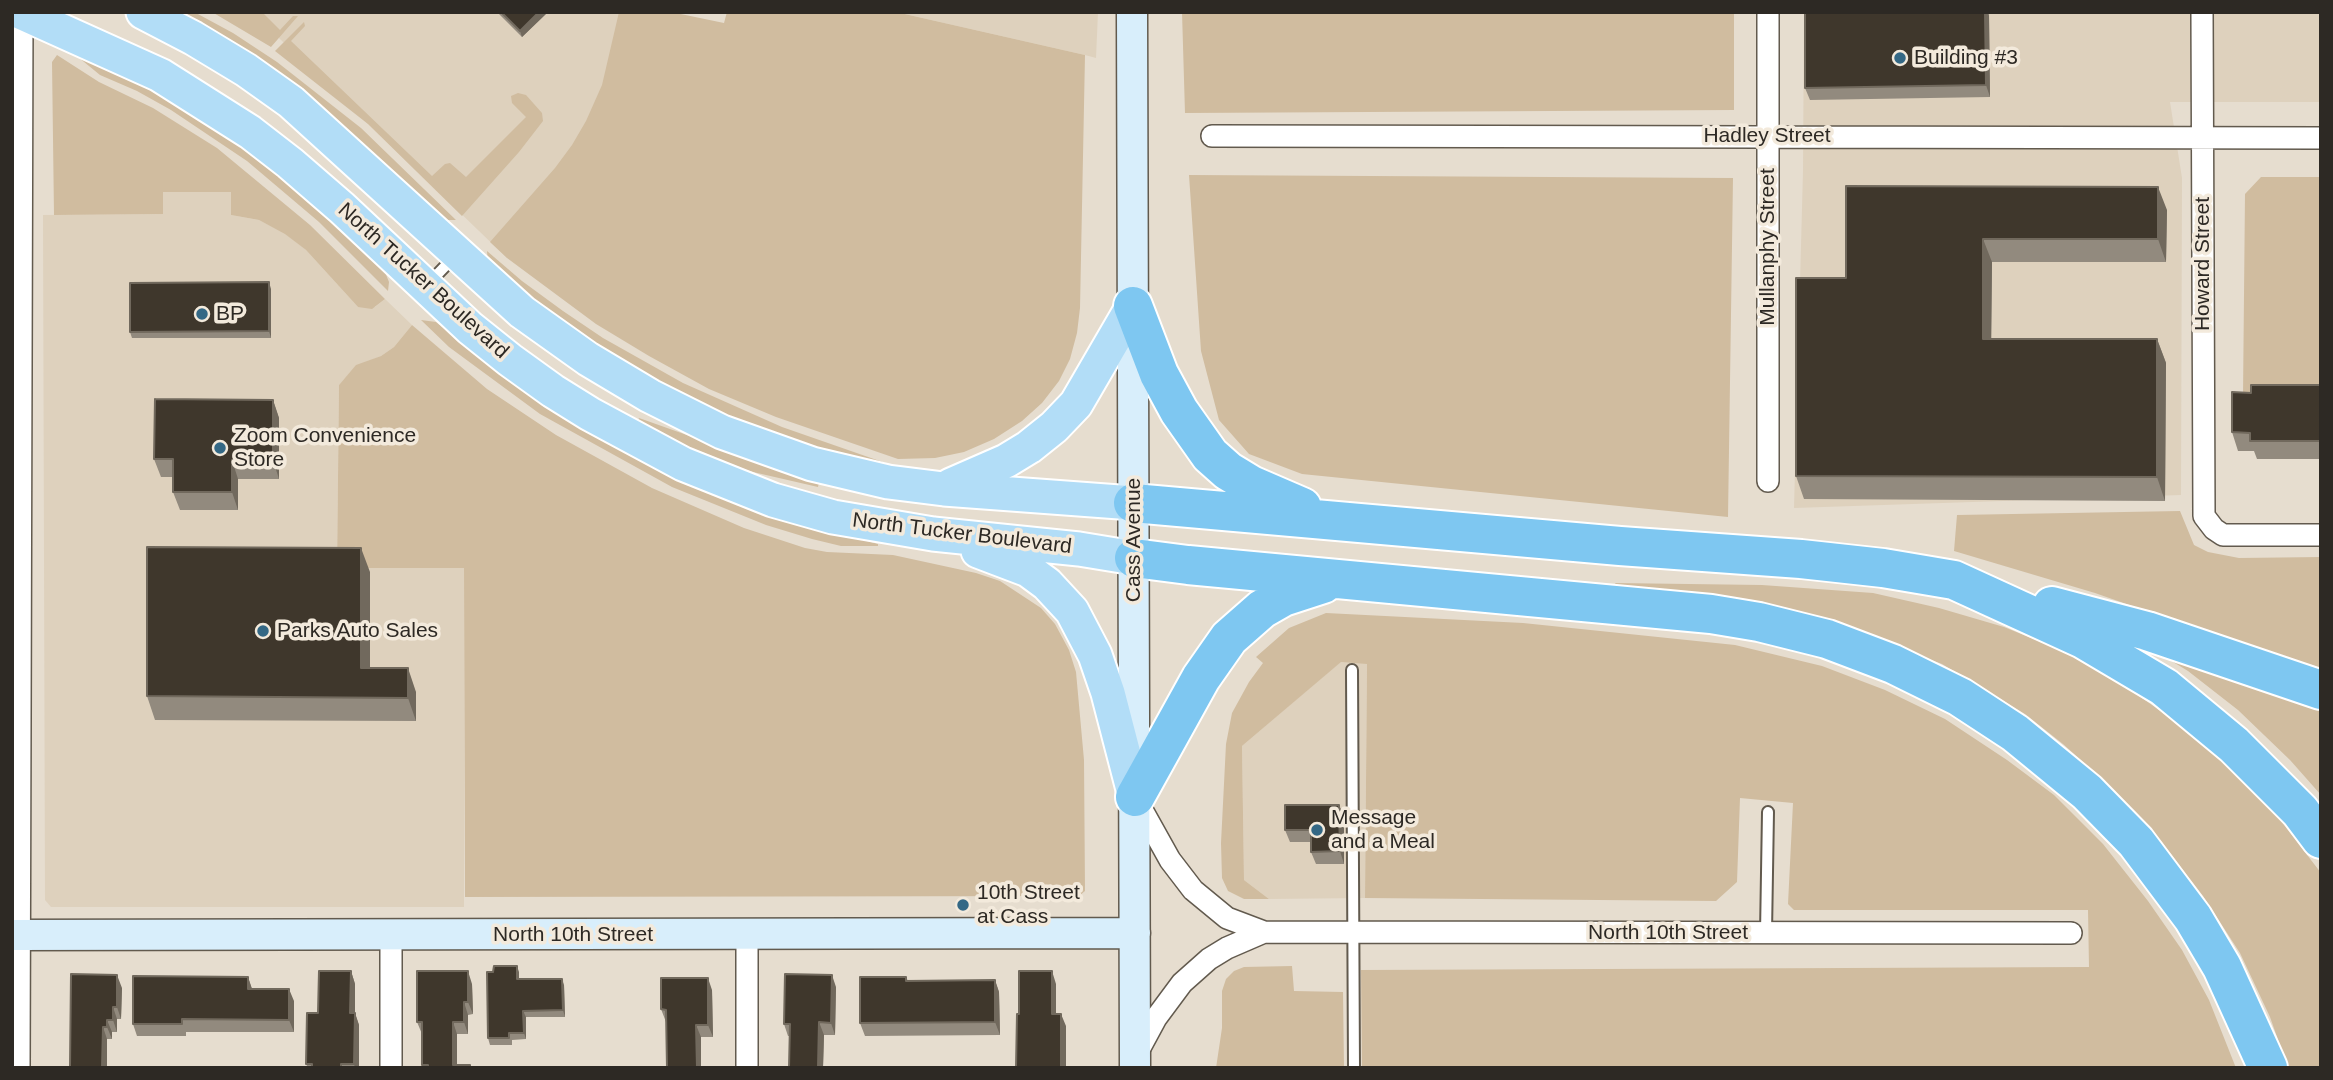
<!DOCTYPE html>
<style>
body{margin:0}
#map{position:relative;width:2333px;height:1080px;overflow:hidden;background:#e6ddcf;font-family:Helvetica,sans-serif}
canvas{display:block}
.frame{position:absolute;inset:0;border:14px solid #2d2924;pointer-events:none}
</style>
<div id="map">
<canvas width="2333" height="1080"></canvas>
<div class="frame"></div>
</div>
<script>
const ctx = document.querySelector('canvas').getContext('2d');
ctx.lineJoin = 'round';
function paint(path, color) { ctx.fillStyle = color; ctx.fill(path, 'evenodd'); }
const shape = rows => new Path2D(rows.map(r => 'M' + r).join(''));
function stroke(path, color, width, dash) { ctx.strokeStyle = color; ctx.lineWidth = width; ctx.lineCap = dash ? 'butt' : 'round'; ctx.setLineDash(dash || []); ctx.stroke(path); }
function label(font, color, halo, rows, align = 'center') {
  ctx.font = font + ' Helvetica,sans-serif'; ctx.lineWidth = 7; ctx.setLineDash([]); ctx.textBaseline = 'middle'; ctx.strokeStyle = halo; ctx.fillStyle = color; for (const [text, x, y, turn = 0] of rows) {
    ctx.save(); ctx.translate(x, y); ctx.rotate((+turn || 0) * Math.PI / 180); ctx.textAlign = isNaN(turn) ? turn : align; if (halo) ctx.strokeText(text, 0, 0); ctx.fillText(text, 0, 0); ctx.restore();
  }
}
paint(shape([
 [252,12,636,12,624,61,507,258],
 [896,12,1098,12,1096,58,1085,55],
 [1804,12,2321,12,2321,102,2170,102,2182,178,2181,495,1794,508,1803,171],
 [163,192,231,192,231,215,259,220,285,233,306,250,358,307,375,307,385,299,412,325,394,347,381,356,356,366,339,385,337,567,464,568,464,907,51,907,45,900,43,215,162,214],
 [1340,662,1367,663,1365,898,1269,899,1244,880,1242,746]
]), '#ded1bd');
paint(shape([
 [174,12,196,13,233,33,277,62,361,128,456,220,442,220],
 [212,12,262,12,280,30,293,16,298,16,271,47],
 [619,12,671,12,724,23,727,12,896,12,1085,55,1080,308,1077,333,1070,359,1059,381,1042,403,1022,421,994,439,964,452,935,458,898,459,776,417,709,389,649,356,596,324,507,258,490,242,555,168,572,145,586,121,602,85],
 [1182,12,1734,12,1734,110,1185,113],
 [304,22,305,26,291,41,432,176,445,164,450,163,466,177,526,117,512,103,511,96,518,93,526,95,542,113,543,121,519,152,462,216,368,124,275,51],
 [67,48,187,106,288,179,385,272,389,282,388,291,319,222,247,161,171,110,137,91,100,75],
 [57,55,99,82,153,108,217,148,310,225,385,299,372,309,358,307,306,250,285,234,259,220,231,215,231,192,163,192,163,214,54,215,52,62],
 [1189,175,1733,178,1728,517,1302,474,1249,454,1219,420,1201,351],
 [2261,177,2321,177,2321,398,2243,396,2245,194],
 [487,251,522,281,563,311,603,338,683,383,782,427,894,466,894,468,876,466,767,434,662,387,563,326,488,264],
 [421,320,436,322,482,358,840,534,878,544,878,546,841,546,812,539,766,525,672,487,540,414,449,347],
 [412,325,487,389,556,435,652,488,744,528,805,548,827,552,893,555,976,573,1000,581,1041,608,1055,624,1069,650,1076,672,1084,760,1085,891,1079,896,465,897,464,568,337,568,339,385,356,365,381,356,394,347],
 [639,418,819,482,818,487,753,472,710,459,637,423],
 [2180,511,2194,545,2208,552,2239,558,2321,557,2321,672,2095,593,1954,551,1957,515],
 [1615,583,1762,585,1873,593,1939,608,2004,627,2063,651,2119,682,2185,728,2231,769,2271,808,2321,873,2321,1068,2288,1068,2270,1017,2240,953,2203,896,2161,841,2103,780,2063,744,2025,714,1942,664,1810,615,1738,601,1616,585],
 [1326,613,1523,623,1735,645,1822,666,1885,690,1945,719,2007,760,2054,795,2103,844,2148,901,2182,950,2209,1000,2236,1068,1362,1068,1361,970,2089,967,2088,910,1794,910,1788,904,1793,803,1740,798,1737,882,1716,901,1365,898,1367,664,1341,662,1242,746,1244,880,1269,899,1244,899,1228,891,1222,878,1221,843,1226,744,1232,713,1249,682,1263,663,1256,657,1289,628],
 [2145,645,2321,704,2321,795,2290,760,2238,710,2188,671],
 [1292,966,1294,991,1343,992,1344,1068,1216,1068,1222,1028,1222,991,1226,979,1234,971,1244,967]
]), '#d0bc9f');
const lane = shape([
 [429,283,454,257],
 [1352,670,1354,1068],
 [1766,933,1768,812]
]);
const street = shape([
 [1768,12,1768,481],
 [2202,12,2204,516,2214,529,2223,535,2321,535],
 [1212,136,2321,138],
 [1136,799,1170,860,1193,890,1227,918,1264,932,2071,933],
 [1136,1055,1156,1018,1182,983,1209,959,1227,948,1264,932],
 [19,1068,22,13],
 [391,1068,391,935],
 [747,1068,747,934]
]);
const secondary = shape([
 [1132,12,1135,1068],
 [12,935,1135,933]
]);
const primary = shape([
 [20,12,160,75,250,132,290,163,342,208,470,328,510,360,553,391,590,414,683,464,773,500,833,517,933,534,1079,549,1134,558],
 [143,12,193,38,246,70,291,102,522,312,588,359,650,396,722,432,812,464,888,482,944,489,1133,503],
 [951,485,1006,461,1029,447,1054,427,1076,404,1133,306],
 [978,551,1028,570,1047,584,1072,611,1095,655,1108,693,1135,797]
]);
const highway = shape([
 [1133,306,1159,374,1179,411,1210,455,1228,471,1251,485,1302,507],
 [1133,503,1620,546,1801,559,1883,568,1954,580,2083,639,2164,687,2234,745,2300,811,2321,839],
 [1134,558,1188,565,1711,614,1759,622,1827,639,1893,664,1960,697,2015,733,2087,792,2136,842,2193,918,2222,967,2268,1068],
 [2052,606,2147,631,2321,690],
 [1135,797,1201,678,1229,638,1262,609,1283,597,1323,584]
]);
stroke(lane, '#625a4e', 14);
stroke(street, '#625a4e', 24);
stroke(secondary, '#625a4e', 33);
stroke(primary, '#fff', 37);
stroke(highway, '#fff', 42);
stroke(lane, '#fff', 10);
stroke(street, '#fff', 21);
stroke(secondary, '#d8eefb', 30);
stroke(primary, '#b2ddf7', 33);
stroke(highway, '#7ec7f1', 38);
paint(shape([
 [497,12,548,12,522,37],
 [1805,12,1988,12,1989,16,1990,97,1810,100,1805,88],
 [1846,186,2167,210,2166,262,1992,262,1991,339,2157,339,2166,363,2165,501,1804,499,1796,476,1846,278],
 [271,289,271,338,132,338,130,332],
 [2321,385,2321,459,2257,459,2254,451,2238,451,2232,432,2251,393],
 [273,400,279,418,279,479,238,479,238,510,180,510,173,492,173,477,161,477,154,459],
 [370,572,370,668,416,692,416,721,155,720,147,696],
 [1339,805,1344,817,1344,864,1316,864,1311,852,1311,842,1290,842,1285,830],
 [351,971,355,984,355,1013,359,1025,359,1068,308,1068,306,1064,318,1013],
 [519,972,519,979,564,985,565,1017,526,1017,526,1039,512,1040,512,1045,490,1045,488,1038],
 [248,977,252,989,294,1001,294,1032,186,1032,186,1036,137,1036,133,1024],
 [906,977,908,981,995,980,999,992,1000,1035,865,1036,860,1023],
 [472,984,473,1014,468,1015,468,1034,457,1034,457,1065,471,1068,423,1068,422,1034,417,1022],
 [836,987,835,1035,824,1035,823,1067,789,1068,789,1036,788,1036,784,1024],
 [122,988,121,1019,117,1019,117,1032,112,1032,112,1039,107,1039,107,1068,70,1068],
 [712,990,713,1037,701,1037,701,1068,667,1068,666,1022,661,1009]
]), '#928a7e');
paint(shape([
 [539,12,548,12,522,37,520,31],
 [1985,12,1988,12,1989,16,1990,97,1986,85],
 [2158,187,2167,210,2166,262,2158,239],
 [1983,239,1992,262,1991,362,1983,339],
 [269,282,271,289,271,338,269,331],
 [2157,339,2166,363,2165,501,2157,477],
 [273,400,279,418,279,479,273,460],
 [232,460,238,479,238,510,232,492],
 [361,548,370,572,370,691,361,668],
 [408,668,416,692,416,721,408,698],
 [1339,805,1344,817,1344,864,1340,851],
 [517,966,519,972,519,985,517,979],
 [351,971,355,984,355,1013,359,1025,359,1068,355,1068,354,1064,350,1013],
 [468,971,472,984,473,1014,468,1002],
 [1052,971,1056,984,1056,1026,1052,1014],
 [117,975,122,988,121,1019,117,1007],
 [832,975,836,987,835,1035,831,1023],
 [248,977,252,989,248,989],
 [708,978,712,990,713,1037,708,1025],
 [562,979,564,985,565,1017,563,1010],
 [995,980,999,992,1000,1035,995,1022],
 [289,989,294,1001,294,1032,289,1020],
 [464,1002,468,1015,468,1034,464,1022],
 [113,1007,117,1019,117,1032,113,1020],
 [523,1011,526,1017,526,1039,524,1033],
 [1061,1014,1066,1026,1066,1068,1061,1068],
 [107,1020,112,1032,112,1039,107,1027],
 [453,1022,457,1034,457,1068,453,1065],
 [819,1022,824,1035,823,1068,819,1068],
 [696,1025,701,1037,701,1068,697,1068],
 [103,1027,107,1039,107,1068,102,1068]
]), '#71695d');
const building = shape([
 [501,12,539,12,520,31,501,12],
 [1805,12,1985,12,1986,85,1805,88,1805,12],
 [1846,186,2158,187,2158,239,1983,239,1983,339,2157,339,2157,477,1796,476,1796,278,1846,278,1846,186],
 [269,282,269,331,130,332,130,283,269,282],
 [2251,385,2321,385,2321,441,2250,441,2250,433,2232,432,2232,392,2251,393,2251,385],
 [155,399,273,400,273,460,232,460,232,492,173,492,173,459,154,459,155,399],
 [147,547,361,548,361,668,408,668,408,698,147,696,147,547],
 [1285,805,1339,805,1340,851,1311,852,1311,830,1285,830,1285,805],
 [494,966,517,966,517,979,562,979,563,1010,523,1011,524,1033,509,1033,509,1038,488,1038,487,972,493,972,494,966],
 [319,971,351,971,350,1013,355,1013,354,1064,341,1064,341,1068,312,1068,312,1064,306,1064,307,1013,318,1013,319,971],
 [417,971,468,971,468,1002,464,1002,464,1022,453,1022,453,1065,470,1065,470,1068,428,1068,428,1065,422,1065,422,1022,417,1022,417,971],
 [1019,971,1052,971,1052,1014,1061,1014,1061,1068,1016,1068,1017,1014,1019,1014,1019,971],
 [71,974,117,975,117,1007,113,1007,113,1020,107,1020,107,1027,103,1027,102,1068,70,1068,71,974],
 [785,974,832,975,831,1023,819,1022,818,1067,828,1068,789,1068,790,1024,784,1024,785,974],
 [133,976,248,977,248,989,289,989,289,1020,182,1019,182,1024,133,1024,133,976],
 [860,977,906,977,906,981,995,980,995,1022,860,1023,860,977],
 [661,978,708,978,708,1025,696,1025,697,1068,667,1068,666,1010,661,1009,661,978]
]);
paint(building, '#3f372c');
stroke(building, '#71695d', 2);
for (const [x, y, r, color] of [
 [1900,58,7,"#346885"],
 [202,314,7,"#346885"],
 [220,448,7,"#346885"],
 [263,631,7,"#346885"],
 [1317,830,7,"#346885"],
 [963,905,7,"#346885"]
]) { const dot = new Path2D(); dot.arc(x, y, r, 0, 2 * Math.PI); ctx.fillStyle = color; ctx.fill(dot); stroke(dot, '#f3eadc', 2.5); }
label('21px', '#2d2924', '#f3eadc', [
 ["Building #3",1914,58],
 ["BP",216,314],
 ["Zoom Convenience",234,436],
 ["Store",234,460],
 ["Parks Auto Sales",277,631],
 ["Message",1331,818],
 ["and a Meal",1331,842],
 ["10th Street",977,893],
 ["at Cass",977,917]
], 'left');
label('21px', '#2d2924', '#f3eadc', [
 ["Hadley Street",1767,136],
 ["Mullanphy Street",1768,247,-90],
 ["Howard Street",2203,264,-90],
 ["North Tucker Boulevard",423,281,42],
 ["North Tucker Boulevard",962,534,7],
 ["Cass Avenue",1134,540,-90],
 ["North 10th Street",1668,933],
 ["North 10th Street",573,935]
]);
</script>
